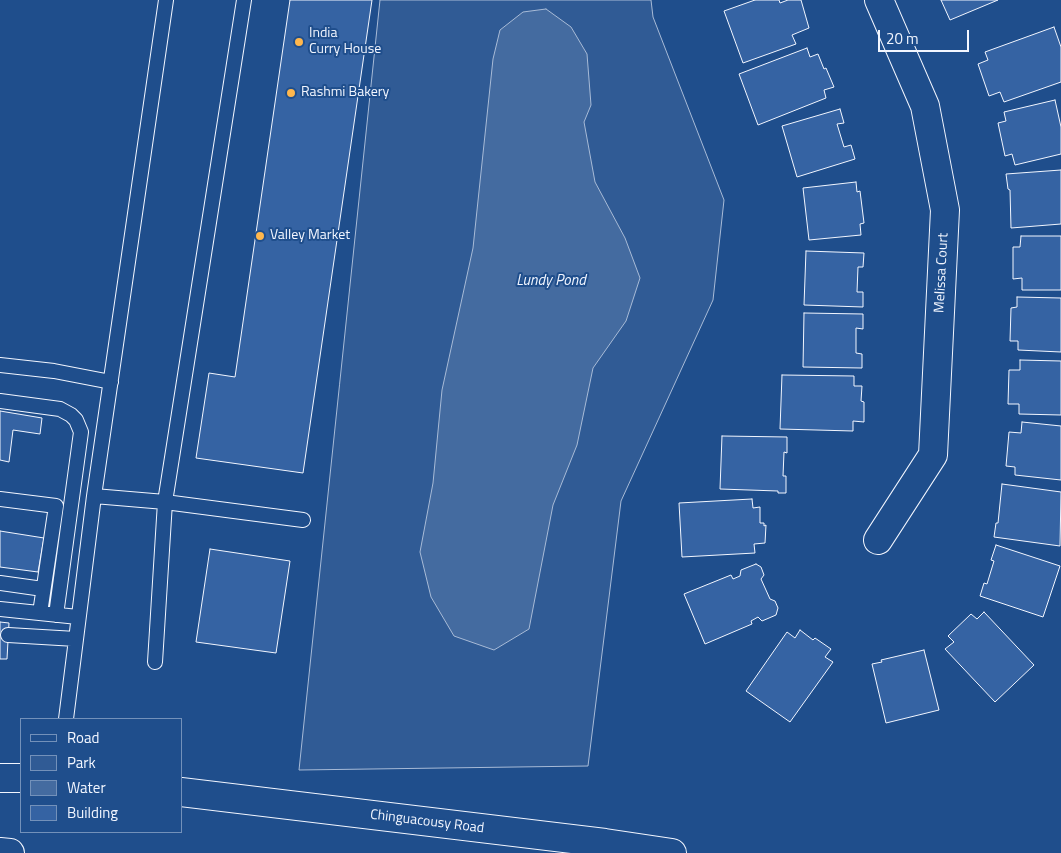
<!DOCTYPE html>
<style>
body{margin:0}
#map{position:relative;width:1061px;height:853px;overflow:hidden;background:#1f4e8c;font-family:"Titillium Web",sans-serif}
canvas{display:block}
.legend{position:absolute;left:20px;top:718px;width:162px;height:115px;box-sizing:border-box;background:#1f4e8c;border:1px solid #7391ba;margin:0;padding:6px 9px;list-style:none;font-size:15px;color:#f2f6ff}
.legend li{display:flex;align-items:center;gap:10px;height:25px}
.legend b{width:25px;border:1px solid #7391ba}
.scale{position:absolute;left:878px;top:30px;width:91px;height:22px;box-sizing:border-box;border:2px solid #f2f6ff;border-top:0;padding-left:6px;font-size:15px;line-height:18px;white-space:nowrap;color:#f2f6ff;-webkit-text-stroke:4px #1f4e8c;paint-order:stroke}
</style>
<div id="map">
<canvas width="1061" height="853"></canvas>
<ul class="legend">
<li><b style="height:6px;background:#1f4e8c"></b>Road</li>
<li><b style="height:14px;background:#305b95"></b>Park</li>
<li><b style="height:14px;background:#446ba0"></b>Water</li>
<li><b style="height:14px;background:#3563a3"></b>Building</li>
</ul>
<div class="scale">20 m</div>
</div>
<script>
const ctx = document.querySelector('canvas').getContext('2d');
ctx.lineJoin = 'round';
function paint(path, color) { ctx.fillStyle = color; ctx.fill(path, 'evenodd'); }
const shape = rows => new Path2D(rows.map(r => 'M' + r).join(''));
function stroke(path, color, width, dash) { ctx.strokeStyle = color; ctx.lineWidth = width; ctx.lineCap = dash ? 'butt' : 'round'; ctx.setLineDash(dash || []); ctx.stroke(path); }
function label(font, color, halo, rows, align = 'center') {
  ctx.font = font + ' "Titillium Web",sans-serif'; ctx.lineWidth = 4; ctx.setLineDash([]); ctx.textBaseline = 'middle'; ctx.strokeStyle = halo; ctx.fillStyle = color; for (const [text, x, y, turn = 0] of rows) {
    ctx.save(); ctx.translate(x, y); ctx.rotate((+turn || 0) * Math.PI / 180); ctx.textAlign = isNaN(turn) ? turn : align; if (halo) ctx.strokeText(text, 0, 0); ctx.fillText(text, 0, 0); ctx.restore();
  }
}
const green = shape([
 [380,0,651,0,653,17,724,200,713,300,621,501,588,766,299,770,380,0]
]);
paint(green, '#305b95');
stroke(green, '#a8bbd7', 1);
const water = shape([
 [546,9,571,27,587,54,591,105,584,122,595,182,625,238,640,278,626,321,593,368,577,445,553,505,529,629,494,650,454,636,431,597,420,552,433,483,442,390,473,248,493,59,500,30,523,12,546,9]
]);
paint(water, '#446ba0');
stroke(water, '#a8bbd7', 1);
const building = shape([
 [290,0,372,0,303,473,196,458,209,373,235,377,290,0],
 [755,0,779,0,780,3,788,0,801,0,809,28,792,35,796,44,743,63,724,11,755,0],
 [941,0,998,0,950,20,941,0],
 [1054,27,1061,47,1061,82,1004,102,1000,92,989,96,978,64,988,60,985,52,1054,27],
 [807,48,810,57,818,54,824,69,826,68,834,87,824,90,826,98,758,125,739,74,807,48],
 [1055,100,1061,127,1061,154,1015,165,1012,154,1005,156,998,123,1006,121,1004,112,1055,100],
 [840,109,844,123,837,124,844,147,851,145,855,159,797,177,782,126,840,109],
 [1061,170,1061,224,1011,228,1010,190,1008,189,1006,174,1061,170],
 [856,182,857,192,860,191,864,223,860,224,861,235,809,240,803,188,856,182],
 [1021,236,1061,236,1061,290,1022,290,1022,278,1013,279,1013,247,1020,247,1021,236],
 [806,251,864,253,863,267,858,267,857,292,863,292,863,307,804,305,806,251],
 [1017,297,1061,298,1061,352,1018,350,1018,341,1010,341,1011,308,1017,307,1017,297],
 [804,313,863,314,863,329,856,328,856,353,862,354,862,368,803,367,804,313],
 [1020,360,1061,361,1061,415,1019,414,1019,404,1008,404,1009,370,1020,370,1020,360],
 [782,375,854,376,854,386,862,386,861,401,864,402,864,422,853,421,853,431,780,429,782,375],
 [0,411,42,418,40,434,13,430,9,462,0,460,0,411],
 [1022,422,1061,426,1061,480,1015,475,1015,467,1006,466,1009,432,1021,433,1022,422],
 [722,436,787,437,787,453,784,452,783,476,786,476,786,493,778,493,778,491,720,489,722,436],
 [1002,484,1061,492,1060,546,994,537,996,523,998,523,1002,484],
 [752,499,753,508,760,507,760,523,764,523,764,526,766,525,765,543,754,544,755,553,682,557,679,503,752,499],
 [0,531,44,538,38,572,0,567,0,531],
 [996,545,1060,566,1043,617,980,596,984,583,987,584,994,561,991,560,996,545],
 [210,549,290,561,276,653,196,642,210,549],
 [756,564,761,567,764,575,761,579,770,599,775,601,778,608,776,615,762,621,758,617,751,621,752,624,705,644,684,594,731,575,733,579,740,576,741,570,756,564],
 [984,612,1034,665,995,702,945,649,954,642,948,636,971,614,977,619,984,612],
 [0,622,9,623,7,659,0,659,0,622],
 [800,630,813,640,815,638,831,649,825,657,833,662,790,722,746,691,787,632,795,638,800,630],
 [924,650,939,710,886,723,872,664,882,662,881,660,924,650]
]);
paint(building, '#3563a3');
stroke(building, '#f2f6ff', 1);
const service = shape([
 [0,365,54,371,111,382],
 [0,401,60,409,71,415,76,420,81,432,56,615],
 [94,496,165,502,303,520],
 [0,499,56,506,40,613],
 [0,583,43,589],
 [0,609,78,617],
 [8,635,76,639],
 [155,662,165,502,244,0],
 [66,719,94,496,166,0]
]);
const minor = shape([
 [878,540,933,455,945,210,925,106,879,0]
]);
const secondary = shape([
 [0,778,21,778],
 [181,792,605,843,672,853],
 [0,852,10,853]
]);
stroke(service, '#f2f6ff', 16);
stroke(minor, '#f2f6ff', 30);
stroke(secondary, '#f2f6ff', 30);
stroke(service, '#1f4e8c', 14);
stroke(minor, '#1f4e8c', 28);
stroke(secondary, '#1f4e8c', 28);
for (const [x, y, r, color] of [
 [299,42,5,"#ffb74d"],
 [291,93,5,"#ffb74d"],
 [260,236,5,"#ffb74d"]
]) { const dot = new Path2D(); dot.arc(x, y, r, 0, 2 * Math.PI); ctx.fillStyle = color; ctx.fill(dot); stroke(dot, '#1f4e8c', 2); }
label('14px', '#f2f6ff', '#1f4e8c', [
 ["India",309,34],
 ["Curry House",309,50],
 ["Rashmi Bakery",301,93],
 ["Valley Market",270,236]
], 'left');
label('14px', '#f2f6ff', '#1f4e8c', [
 ["Melissa Court",942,273,-87],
 ["Chinguacousy Road",427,822,7]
]);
label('italic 15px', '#f2f6ff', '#1f4e8c', [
 ["Lundy Pond",551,281]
]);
</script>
